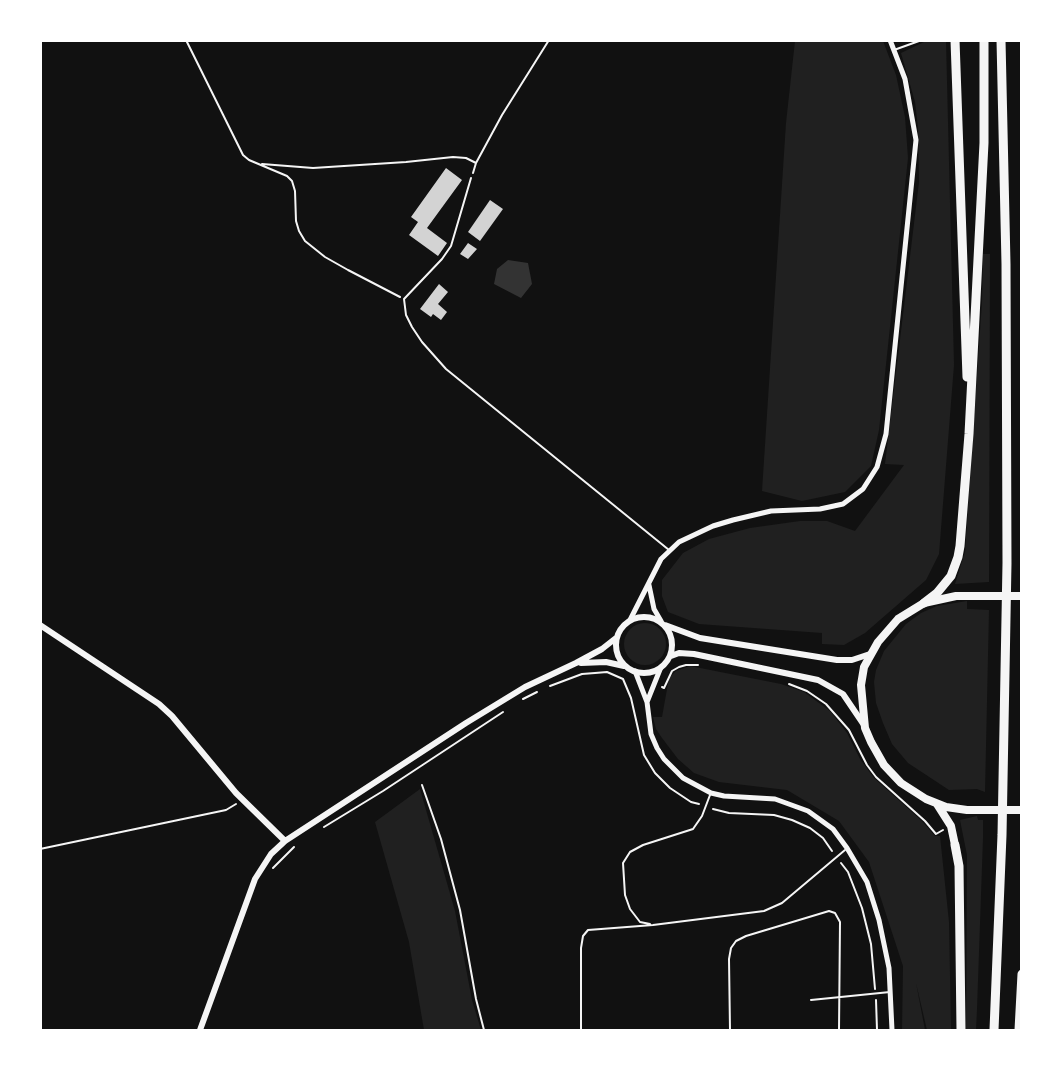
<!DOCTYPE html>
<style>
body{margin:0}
#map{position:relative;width:1062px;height:1071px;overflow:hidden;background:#111;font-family:"Source Sans 3",sans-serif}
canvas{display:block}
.frame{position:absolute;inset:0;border:42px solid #fff;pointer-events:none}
</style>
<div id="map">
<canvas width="1062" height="1071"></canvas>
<div class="frame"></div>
</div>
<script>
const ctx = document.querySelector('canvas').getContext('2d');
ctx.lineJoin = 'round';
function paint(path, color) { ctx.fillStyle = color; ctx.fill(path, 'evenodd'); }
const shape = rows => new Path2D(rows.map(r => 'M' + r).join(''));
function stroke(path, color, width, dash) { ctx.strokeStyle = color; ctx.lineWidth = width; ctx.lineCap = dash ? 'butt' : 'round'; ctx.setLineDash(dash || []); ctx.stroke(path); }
paint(shape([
 [795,41,883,41,896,75,905,117,908,158,879,430,871,466,845,492,802,501,762,491,786,123],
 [926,41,946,41,954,365,939,554,926,580,865,633,844,645,822,644,822,633,699,624,668,612,662,596,662,580,683,553,709,539,750,528,800,521,827,521,855,531,904,465,885,464,919,182,918,128,915,102,901,53],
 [983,254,990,254,989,582,955,584,965,552,982,302],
 [967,601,967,609,989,610,985,792,977,789,949,790,908,763,892,744,883,723,876,703,874,682,876,670,884,651,906,624,921,613,937,606],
 '624 644a21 21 0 1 1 42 0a21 21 0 1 1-42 0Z',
 [690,666,781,684,804,692,830,711,847,733,860,759,874,778,922,821,935,836,940,836,949,922,951,1030,927,1030,916,983,925,1030,902,1030,903,966,869,862,839,821,787,790,719,782,694,773,678,759,662,738,656,729,653,717,662,717,669,678,676,671],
 [420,789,455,911,472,1000,481,1030,424,1030,409,942,375,822],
 [977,816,978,820,983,820,983,838,977,1009,976,1030,966,1030,967,855,960,820]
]), '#202020');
paint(shape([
 [508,260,528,263,532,284,521,298,494,284,497,269]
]), '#333');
paint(shape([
 [446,168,462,180,427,228,447,243,438,256,409,235,418,222,411,217],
 [490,200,503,209,480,241,468,232],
 [468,243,477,249,468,259,460,254],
 [439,284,448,292,438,304,447,312,441,320,433,314,431,317,420,309]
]), '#d3d3d3');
stroke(shape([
 [186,40,243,155,249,160,287,176,292,181,295,191,296,221,299,231,305,241,325,257,348,270,400,297],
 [262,164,313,168,406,162,453,157,466,158,476,163],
 [473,173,476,163,502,115,549,40],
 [789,684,807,691,826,704,849,730,867,765,876,777,925,821,936,834,943,830],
 [550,686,582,674,595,673,607,672,623,679,631,698,644,755,655,773,670,788,691,802,699,804],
 [662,687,664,688,672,671,679,667,686,665,698,665],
 [523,699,537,692],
 [713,809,729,813,774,815,792,820,810,828,823,838,832,851],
 [324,827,383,791,503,712],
 [40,849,226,810,236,804],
 [841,863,848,872,862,908,871,944,875,989],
 [273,868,294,847],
 [876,1000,877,1030]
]), '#f5f5f5', 2);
stroke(shape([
 [894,50,919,41],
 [471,178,451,246,442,259,404,299,406,315,412,327,422,342,446,369,669,550],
 [422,785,441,839,460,910,476,999,484,1030],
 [650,924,640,922,630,909,625,895,623,863,630,852,643,845,693,829,702,816,710,795],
 [811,1000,890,992],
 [581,1030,581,948,583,936,588,930,653,925,764,911,782,903,845,850],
 [730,1030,729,959,731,948,736,941,746,936,829,911,835,913,840,922,839,1030]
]), '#f5f5f5', 2);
stroke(shape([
 [649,585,654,609,661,621],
 [630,620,661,559,679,542,713,526,733,520,771,511,820,509,843,504,863,489,877,467,886,434,916,140,905,79,890,40],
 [635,671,647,702,651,734,657,748,664,759,683,778,711,793,724,796,775,799,808,811,833,829,847,848,867,882,879,920,889,968,892,1030],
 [647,702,661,667]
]), '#f5f5f5', 5);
stroke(shape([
 '616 645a28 28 0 1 1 56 0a28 28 0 1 1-56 0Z',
 [40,625,159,704,172,716,236,793,285,841],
 [665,625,700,638,837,660,852,660,870,654],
 [671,656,679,653,694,654,818,680,843,694,864,725],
 [581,663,606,662,624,666],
 [200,1030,255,879,271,854,285,841,466,723,525,687,576,663,602,649,616,638]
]), '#f5f5f5', 6);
stroke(shape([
 [1022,596,956,596,924,603,898,619,878,642,864,667,861,685,865,728,871,742,884,765,901,783,926,799,946,807,967,810,1022,810],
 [937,804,951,826,955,845]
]), '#f5f5f5', 8);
stroke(shape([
 [955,40,967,377],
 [924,603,937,593,951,576,958,557,960,546,969,434,984,143,984,40],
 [955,845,959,866,961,1030],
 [994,1030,1002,835,1007,563,1006,264,1001,40],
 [1019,1030,1022,974]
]), '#f5f5f5', 9);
</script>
